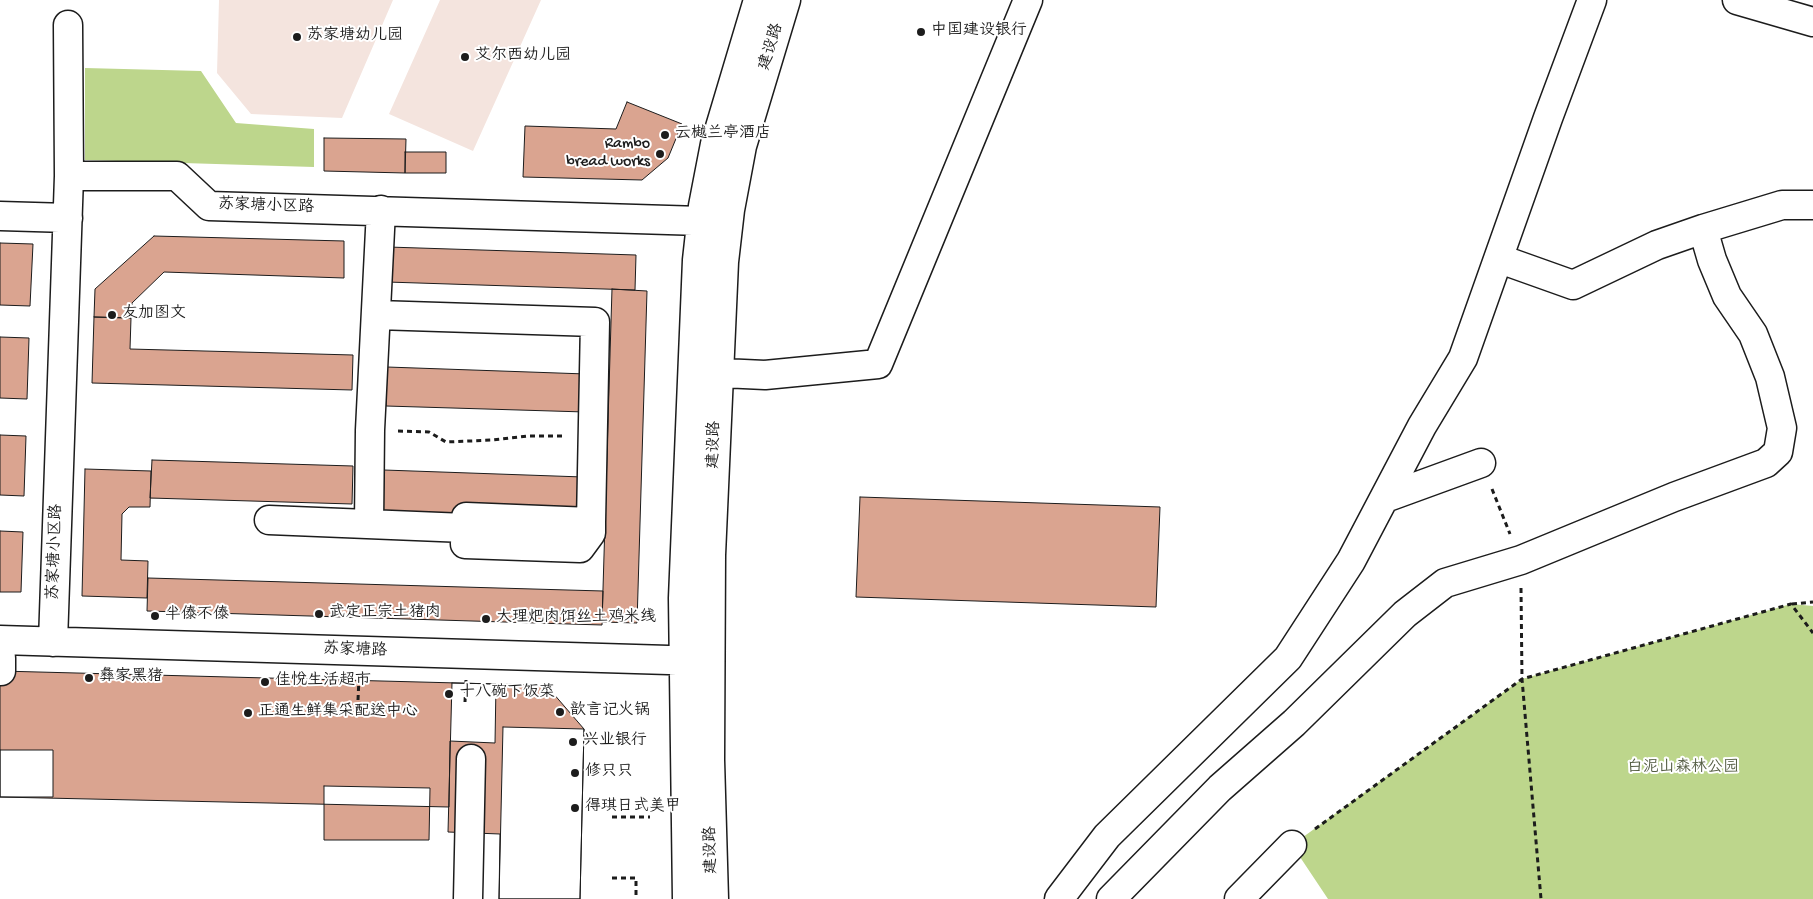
<!DOCTYPE html>
<meta charset="utf-8">
<style>
body{margin:0}
canvas{display:block;background:#fff}
</style>
<canvas width="1813" height="899"></canvas>
<script>
const ctx = document.querySelector('canvas').getContext('2d');
ctx.lineJoin = 'round';
function paint(path, color) { ctx.fillStyle = color; ctx.fill(path, 'evenodd'); }
const shape = rows => new Path2D(rows.map(r => 'M' + r).join(''));
function stroke(path, color, width, dash) { ctx.strokeStyle = color; ctx.lineWidth = width; ctx.lineCap = dash ? 'butt' : 'round'; ctx.setLineDash(dash || []); ctx.stroke(path); }
function label(font, color, halo, rows, align = 'center') {
  ctx.font = font + ' "Gochi Hand","LXGW WenKai TC",sans-serif'; ctx.lineWidth = 4; ctx.setLineDash([]); ctx.textBaseline = 'middle'; ctx.strokeStyle = halo; ctx.fillStyle = color; for (const [text, x, y, turn = 0] of rows) {
    ctx.save(); ctx.translate(x, y); ctx.rotate((+turn || 0) * Math.PI / 180); ctx.textAlign = isNaN(turn) ? turn : align; if (halo) ctx.strokeText(text, 0, 0); ctx.fillText(text, 0, 0); ctx.restore();
  }
}
paint(shape([
 [219,0,393,0,342,118,251,114,217,73],
 [440,0,541,0,473,151,389,114]
]), '#f4e4de');
paint(shape([
 [85,68,201,71,236,123,314,129,314,167,85,160],
 [1791,604,1813,606,1813,899,1328,899,1292,845,1522,679]
]), '#bdd68c');
const building = shape([
 [627,102,682,124,668,158,642,180,523,177,525,126,616,129,627,102],
 [324,138,406,139,405,173,324,171,324,138],
 [405,152,446,152,446,173,405,173,405,152],
 [154,236,344,241,344,278,164,272,132,303,131,318,94,317,95,289,154,236],
 [0,243,33,244,30,306,0,305,0,243],
 [388,247,636,255,635,290,387,282,388,247],
 [612,289,647,291,637,623,602,622,612,289],
 [94,317,131,318,130,349,353,355,352,390,92,383,94,317],
 [0,337,29,338,27,399,0,398,0,337],
 [387,367,586,374,585,412,386,406,387,367],
 [0,435,26,436,24,496,0,495,0,435],
 [152,460,353,466,352,504,150,498,152,460],
 [85,469,151,471,150,507,129,507,122,514,121,560,148,561,147,598,82,596,85,469],
 [384,470,583,477,581,519,383,512,384,470],
 [860,497,1160,507,1156,607,856,597,860,497],
 [0,531,23,532,21,592,0,592,0,531],
 [148,578,603,591,602,625,147,611,148,578],
 [0,671,496,684,495,743,450,741,449,807,0,797,0,671],
 [452,683,546,685,584,729,580,899,499,899,500,834,448,832,452,683],
 [503,727,584,729,580,899,499,899,503,727],
 [0,750,53,750,53,797,0,797,0,750],
 [324,786,430,788,429,840,324,840,324,786]
]);
paint(building, '#daa490');
stroke(building, '#1c1c1c', 1);
const minor = shape([
 [1737,0,1813,22],
 [68,25,69,176],
 [0,216,68,218],
 [1500,259,1573,285,1657,245,1703,229,1782,205,1813,205],
 [377,315,595,322,591,522,466,517,465,544,580,548,591,533,591,522],
 [701,372,765,375,878,364,1028,0],
 [1385,498,1481,463],
 [269,520,465,528],
 [369,524,370,430,381,210],
 [0,640,702,661],
 [53,642,69,176,177,176,209,206,701,221],
 [1,658,1,671],
 [468,899,471,759],
 [687,899,683,598,697,260,703,206,715,144,758,0],
 [714,899,710,760,711,555,724,262,730,210,742,146,786,0],
 [1059,899,1107,836,1288,658,1351,561,1422,426,1463,358,1548,118,1592,0],
 [1111,899,1220,788,1294,723,1405,614,1445,583,1521,560,1674,497,1766,463,1778,452,1782,428,1770,377,1753,334,1727,296,1712,260,1703,229],
 [1239,899,1292,845]
]);
stroke(minor, '#1c1c1c', 31);
stroke(shape([
 [398,431,429,432,446,442,493,440,528,436,566,436],
 [1492,489,1510,534],
 [1521,588,1522,679,1541,899],
 [1792,604,1813,602],
 [358,700,359,678],
 [465,702,466,680],
 [612,817,650,817],
 [1315,829,1522,679,1791,604,1813,633],
 [612,878,636,878,636,899]
]), '#1c1c1c', 3, [5, 4]);
stroke(minor, '#fff', 28);
for (const [x, y, r, color] of [
 [921,32,5,"#1c1c1c"],
 [297,37,5,"#1c1c1c"],
 [465,57,5,"#1c1c1c"],
 [665,135,5,"#1c1c1c"],
 [660,154,5,"#1c1c1c"],
 [112,315,5,"#1c1c1c"],
 [319,614,5,"#1c1c1c"],
 [155,616,5,"#1c1c1c"],
 [486,619,5,"#1c1c1c"],
 [89,678,5,"#1c1c1c"],
 [265,682,5,"#1c1c1c"],
 [449,694,5,"#1c1c1c"],
 [560,712,5,"#1c1c1c"],
 [248,713,5,"#1c1c1c"],
 [573,742,5,"#1c1c1c"],
 [575,773,5,"#1c1c1c"],
 [575,808,5,"#1c1c1c"]
]) { const dot = new Path2D(); dot.arc(x, y, r, 0, 2 * Math.PI); ctx.fillStyle = color; ctx.fill(dot); stroke(dot, '#fff', 2); }
label('16px', '#1c1c1c', '#fff', [
 ["中国建设银行",931,32],
 ["苏家塘幼儿园",307,37],
 ["艾尔西幼儿园",475,57],
 ["云樾兰亭酒店",675,135],
 ["Rambo",650,145,"right"],
 ["bread works",650,163,"right"],
 ["友加图文",122,315],
 ["武定正宗土猪肉",329,614],
 ["半傣不傣",165,616],
 ["大理𤆵肉饵丝土鸡米线",496,619],
 ["彝家黑猪",99,678],
 ["佳悦生活超市",275,682],
 ["十八碗下饭菜",459,694],
 ["歆言记火锅",570,712],
 ["正通生鲜集采配送中心",258,713],
 ["兴业银行",583,742],
 ["修只只",585,773],
 ["得琪日式美甲",585,808]
], 'left');
label('16px', '#1c1c1c', '#fff', [
 ["建设路",772,47,-73],
 ["苏家塘小区路",266,207,2],
 ["建设路",715,445,-88],
 ["苏家塘小区路",56,552,-88],
 ["苏家塘路",355,651,2],
 ["建设路",712,850,-91]
]);
label('16px', '#545d43', '#fff', [
 ["白泥山森林公园",1683,769]
]);
</script>
